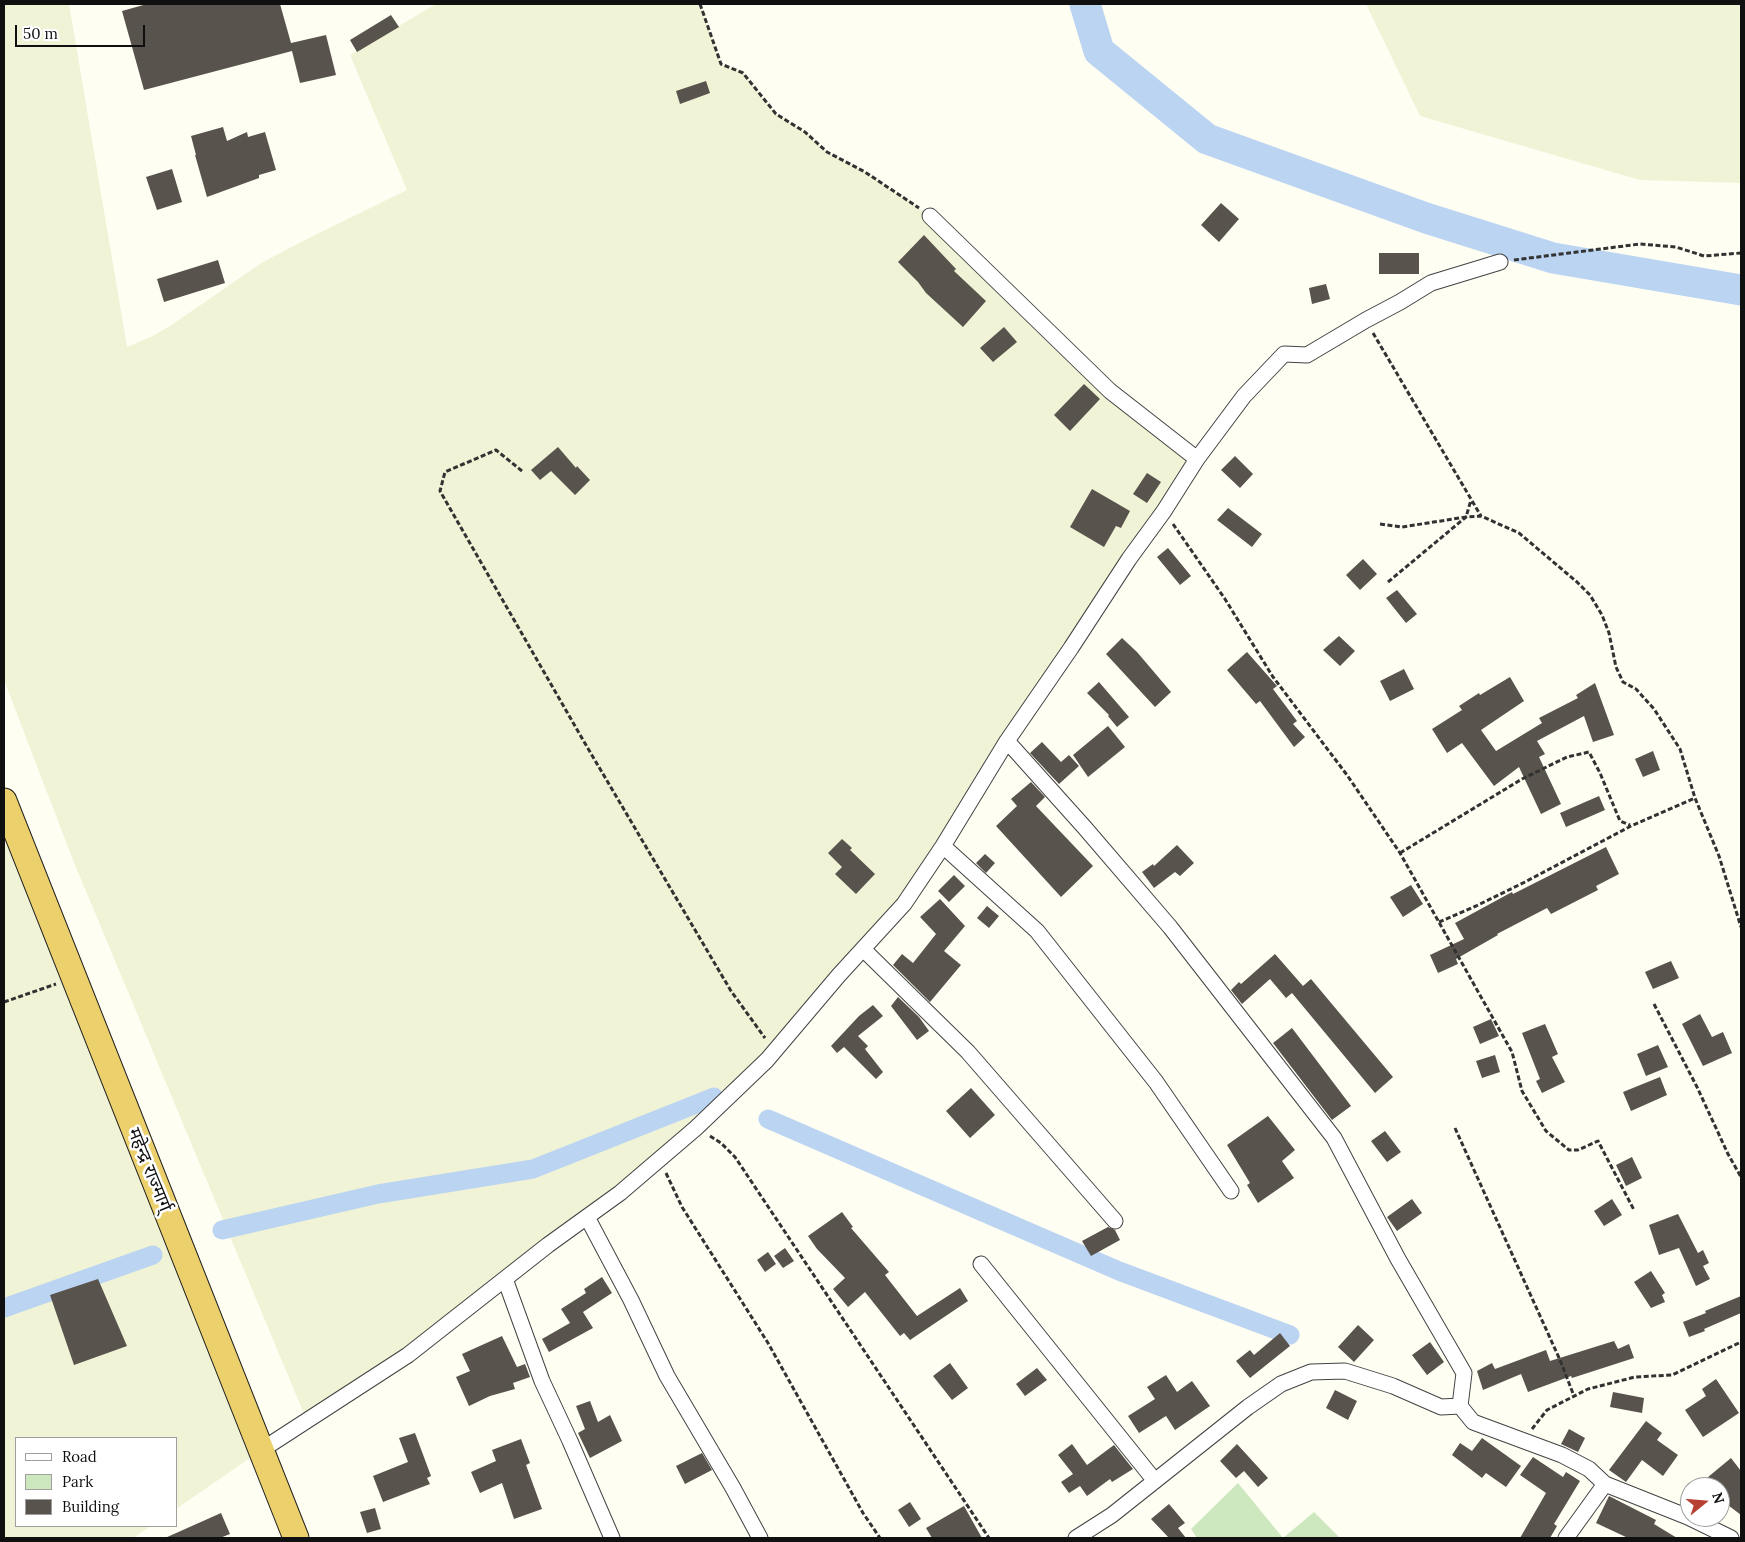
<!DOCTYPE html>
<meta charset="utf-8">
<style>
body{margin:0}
#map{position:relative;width:1745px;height:1542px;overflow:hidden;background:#fefef3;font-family:Lora,serif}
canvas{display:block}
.frame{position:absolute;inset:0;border:5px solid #101010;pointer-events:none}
.legend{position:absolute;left:15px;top:1437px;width:162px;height:90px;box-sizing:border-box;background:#fff;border:1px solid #9f9f9f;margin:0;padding:6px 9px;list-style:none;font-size:15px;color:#101010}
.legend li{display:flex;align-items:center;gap:10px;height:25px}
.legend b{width:25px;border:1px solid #9f9f9f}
.north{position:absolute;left:1680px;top:1477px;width:50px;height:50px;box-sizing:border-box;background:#fff;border:1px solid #9f9f9f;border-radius:50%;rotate:73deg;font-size:14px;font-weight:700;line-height:20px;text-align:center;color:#101010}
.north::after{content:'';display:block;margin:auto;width:18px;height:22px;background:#b74131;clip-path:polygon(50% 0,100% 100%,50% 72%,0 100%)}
.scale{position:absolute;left:15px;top:25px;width:130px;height:22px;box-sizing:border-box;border:2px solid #101010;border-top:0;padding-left:6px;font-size:15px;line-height:18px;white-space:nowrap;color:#101010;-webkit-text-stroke:4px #fff;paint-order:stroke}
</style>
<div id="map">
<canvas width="1745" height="1542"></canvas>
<div class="frame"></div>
<ul class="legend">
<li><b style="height:6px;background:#fff"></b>Road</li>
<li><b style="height:14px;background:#cde7be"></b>Park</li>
<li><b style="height:14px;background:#58534d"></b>Building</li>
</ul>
<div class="north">N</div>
<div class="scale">50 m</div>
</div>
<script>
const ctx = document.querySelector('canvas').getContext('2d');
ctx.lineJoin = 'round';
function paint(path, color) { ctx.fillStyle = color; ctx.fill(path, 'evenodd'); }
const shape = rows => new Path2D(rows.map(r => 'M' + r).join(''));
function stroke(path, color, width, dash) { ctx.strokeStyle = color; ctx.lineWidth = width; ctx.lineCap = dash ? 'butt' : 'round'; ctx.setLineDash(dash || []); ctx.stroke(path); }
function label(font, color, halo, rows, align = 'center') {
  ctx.font = font + ' Lora,"Noto Sans Devanagari",serif'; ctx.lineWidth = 5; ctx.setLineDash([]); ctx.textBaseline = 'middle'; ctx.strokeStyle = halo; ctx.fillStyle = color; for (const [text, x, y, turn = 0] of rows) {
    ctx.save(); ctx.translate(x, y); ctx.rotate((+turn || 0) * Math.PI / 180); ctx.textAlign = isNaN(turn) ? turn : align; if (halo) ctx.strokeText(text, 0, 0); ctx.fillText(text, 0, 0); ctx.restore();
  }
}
paint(shape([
 [4,4,69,4,127,347,153,336,170,326,263,262,309,238,407,190,350,55,436,4,700,4,721,64,743,73,776,114,805,132,827,152,865,172,930,216,1110,391,1197,459,904,904,767,1060,620,1193,307,1421,73,860,4,680],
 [1366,4,1741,4,1741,183,1640,180,1420,116],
 [4,801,260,1451,176,1509,176,1438,16,1438,16,1526,151,1526,133,1538,4,1538]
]), '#f0f3d5');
paint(shape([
 [1238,1483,1283,1538,1314,1512,1340,1538,1197,1538,1191,1529]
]), '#cde7be');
stroke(shape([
 [768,1119,1119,1271,1290,1335],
 [222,1230,378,1194,533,1169,714,1097],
 [4,1308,153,1255]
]), '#bbd4f2', 19);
stroke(shape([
 [1085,4,1099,51,1207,139,1426,218,1553,258,1741,290]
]), '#bbd4f2', 31);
paint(shape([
 [147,4,280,4,291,43,326,35,336,75,300,83,292,51,144,90,122,11],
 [391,15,399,27,357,52,350,40],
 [706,81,710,93,680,104,676,91],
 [223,127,227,141,247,132,248,137,265,132,276,170,259,175,259,178,207,197,195,155,196,155,191,136],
 [172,169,182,202,157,210,146,177],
 [1221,203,1239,219,1219,242,1201,225],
 [924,235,956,269,954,271,986,301,963,327,926,293,918,282,898,262],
 [1379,253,1419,253,1419,274,1379,274],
 [218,260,225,283,164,302,157,279],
 [1326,284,1330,299,1312,304,1309,288],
 [1004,327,1017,342,993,362,980,348],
 [1084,384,1100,399,1070,431,1054,415],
 [558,447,576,468,577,466,590,480,575,495,551,471,540,480,531,470],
 [1235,456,1253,474,1240,488,1221,470],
 [1147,473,1161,482,1147,503,1133,494],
 [1092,489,1130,511,1121,528,1116,526,1104,547,1070,527],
 [1228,508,1262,534,1252,547,1217,520],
 [1168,548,1191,576,1180,585,1157,557],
 [1363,559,1377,574,1360,590,1346,575],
 [1397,590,1417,614,1406,623,1386,598],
 [1339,636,1355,651,1340,666,1323,650],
 [1122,638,1137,652,1171,692,1155,707,1106,654],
 [1247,652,1277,686,1273,689,1297,721,1293,724,1305,737,1294,747,1260,701,1256,704,1227,670],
 [1404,669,1414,689,1390,701,1380,681],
 [1510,677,1524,701,1481,730,1496,751,1542,723,1539,718,1578,698,1576,695,1595,683,1614,735,1593,742,1584,716,1537,741,1545,754,1539,757,1561,804,1541,814,1519,767,1494,786,1462,743,1447,753,1432,729,1462,710,1459,706,1479,693,1480,695],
 [1099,682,1129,717,1117,727,1108,716,1109,715,1087,693],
 [1108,726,1125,747,1088,777,1073,755],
 [1042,742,1061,762,1069,755,1079,766,1059,784,1030,753],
 [1653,751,1660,770,1643,777,1635,759],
 [1031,782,1045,797,1036,806,1093,866,1061,897,996,826,1017,806,1011,799],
 [1599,796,1605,810,1566,827,1560,813],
 [842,839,852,848,850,850,875,874,856,894,835,874,842,867,828,853],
 [1177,845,1194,863,1180,876,1175,872,1154,888,1142,872,1153,864,1154,866],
 [1606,847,1619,874,1596,886,1598,890,1551,914,1547,908,1497,934,1498,935,1456,959,1458,964,1438,973,1430,955,1464,939,1455,923,1512,892,1513,894],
 [985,854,995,863,986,873,976,863],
 [954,875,965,886,949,902,938,891],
 [1411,885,1423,904,1403,917,1390,897],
 [940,899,965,926,944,951,961,965,930,1002,893,965,902,954,913,963,936,934,920,917],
 [987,906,999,916,989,928,977,918],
 [1275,954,1303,986,1311,979,1393,1077,1375,1093,1292,993,1286,998,1270,979,1242,1004,1231,990,1239,982,1241,984],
 [1671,961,1679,978,1653,989,1645,972],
 [898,997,919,1017,929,1031,917,1040,891,1006],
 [873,1005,883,1016,858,1036,868,1046,865,1049,883,1072,876,1079,844,1047,837,1053,831,1046,859,1016],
 [1700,1014,1712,1037,1723,1032,1732,1053,1703,1066,1682,1024],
 [1491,1019,1499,1036,1480,1044,1473,1027],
 [1545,1024,1558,1054,1552,1057,1565,1082,1542,1093,1536,1081,1540,1079,1522,1033],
 [1292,1028,1351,1106,1332,1120,1273,1043],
 [1658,1045,1668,1067,1646,1076,1637,1054],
 [1495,1055,1500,1072,1482,1078,1476,1061],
 [1660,1077,1667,1095,1631,1111,1623,1092],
 [971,1088,995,1115,970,1138,946,1111],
 [1268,1116,1295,1150,1282,1161,1294,1178,1258,1203,1247,1185,1250,1183,1227,1145],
 [1385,1131,1401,1152,1387,1162,1371,1141],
 [1632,1157,1642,1178,1626,1186,1616,1165],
 [1412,1199,1422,1213,1397,1231,1387,1217],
 [1612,1199,1622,1215,1604,1226,1594,1211],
 [842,1212,853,1227,851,1228,889,1272,885,1275,917,1316,960,1288,968,1301,910,1340,904,1333,900,1336,865,1292,848,1307,833,1289,845,1278,817,1249,808,1236],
 [1678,1214,1698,1253,1703,1250,1709,1263,1703,1266,1710,1279,1696,1286,1679,1248,1659,1255,1649,1225],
 [1108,1227,1115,1230,1120,1240,1091,1256,1082,1241],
 [785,1248,794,1261,783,1268,774,1256],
 [768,1252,776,1264,765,1272,757,1260],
 [1651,1271,1665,1293,1662,1295,1665,1302,1651,1308,1634,1282],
 [602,1277,612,1293,583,1312,593,1328,549,1352,542,1339,570,1323,561,1309,586,1293,584,1289],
 [98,1279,127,1346,74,1365,50,1295],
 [1741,1296,1741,1313,1704,1329,1705,1331,1689,1337,1683,1322,1706,1313,1705,1311],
 [1358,1325,1374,1340,1354,1362,1338,1347],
 [1280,1333,1290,1346,1250,1378,1236,1361,1250,1350,1254,1355],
 [502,1336,517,1367,525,1364,530,1377,513,1383,515,1389,490,1396,469,1406,456,1377,470,1371,462,1354],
 [1614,1341,1618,1349,1629,1344,1634,1358,1572,1378,1571,1376,1528,1392,1521,1374,1483,1390,1477,1371,1492,1363,1495,1369,1546,1350,1550,1361],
 [1430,1342,1444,1362,1427,1375,1412,1355],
 [950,1363,968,1388,952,1400,933,1376],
 [1037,1368,1047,1380,1025,1396,1016,1384],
 [1166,1375,1177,1392,1192,1381,1210,1406,1175,1430,1166,1416,1139,1433,1128,1416,1155,1399,1147,1387],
 [1716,1379,1739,1413,1703,1437,1685,1410,1706,1396,1702,1389],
 [1335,1390,1357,1401,1348,1420,1326,1408],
 [1613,1392,1644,1398,1642,1413,1610,1407],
 [590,1401,598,1422,610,1415,622,1441,590,1458,578,1433,585,1429,576,1406],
 [1646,1421,1662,1433,1657,1440,1678,1455,1663,1476,1642,1460,1626,1482,1609,1470],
 [1569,1429,1585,1438,1578,1452,1561,1444],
 [415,1433,431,1476,427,1478,430,1484,383,1502,373,1476,408,1462,399,1438],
 [1482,1438,1521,1466,1506,1487,1486,1473,1482,1478,1452,1455,1460,1443,1472,1451],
 [521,1439,530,1463,526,1465,542,1509,514,1519,502,1483,480,1493,471,1472,496,1461,492,1450],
 [1072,1444,1087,1465,1114,1445,1133,1469,1112,1482,1110,1479,1087,1496,1080,1486,1069,1493,1061,1482,1073,1474,1058,1455],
 [1237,1444,1268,1478,1258,1487,1244,1471,1236,1478,1220,1461],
 [702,1453,712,1470,685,1484,676,1466],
 [1533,1457,1563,1477,1566,1472,1580,1481,1554,1524,1557,1526,1550,1538,1520,1538,1546,1493,1520,1475],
 [1731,1458,1741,1471,1741,1515,1720,1499,1720,1487,1696,1487],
 [1609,1496,1656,1520,1654,1524,1677,1538,1628,1538,1596,1523],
 [910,1502,921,1519,909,1527,898,1510],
 [1169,1504,1185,1523,1178,1528,1186,1538,1169,1538,1151,1519],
 [964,1506,982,1538,932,1538,926,1528],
 [375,1508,381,1529,367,1533,360,1512],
 [221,1513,230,1534,220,1538,165,1538]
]), '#58534d');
const minor = shape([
 [930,216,1110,391,1197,459],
 [1007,741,1071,648,1129,559,1164,511,1197,459,1244,396,1284,354,1307,355,1366,320,1400,302,1431,283,1500,262],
 [943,846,1037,931,1156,1082,1231,1191],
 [863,949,968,1052,1115,1221],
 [587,1217,631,1300,667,1376,733,1488,760,1538],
 [981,1264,1155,1481],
 [505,1279,542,1381,570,1441,612,1538],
 [260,1451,408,1355,548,1245,620,1193,696,1128,767,1060,839,975,904,904,943,846,1007,741,1085,828,1170,927,1334,1138,1398,1259,1464,1373,1460,1406],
 [1076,1538,1112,1515,1248,1407,1281,1384,1311,1372,1345,1371,1393,1386,1441,1407,1460,1406,1473,1422,1562,1455,1589,1469,1605,1484,1688,1517,1731,1538],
 [1566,1538,1605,1484]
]);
const trunk = shape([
 [4,801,296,1538]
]);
stroke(minor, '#434343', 17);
stroke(trunk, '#212121', 27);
stroke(shape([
 [700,4,721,64,743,73,776,114,805,132,827,152,865,172,919,208],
 [1514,260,1640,244,1676,247,1704,256,1741,253],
 [1373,333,1481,516],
 [522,471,496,450,445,472,440,491,583,740,731,991,765,1038],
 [1173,524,1225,599,1273,677,1347,775,1400,853,1512,1052,1522,1091,1546,1131,1569,1150,1578,1150,1598,1141,1634,1210],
 [1380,524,1402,527,1466,517,1471,500],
 [1388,582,1466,517,1481,516,1519,533,1577,582,1590,595,1602,615,1609,633,1616,667,1623,682,1636,689,1654,709,1680,749,1695,798],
 [1400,853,1522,779,1567,757,1589,752,1600,773,1620,821,1630,825],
 [1439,922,1476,906,1525,882,1631,826,1695,798,1719,856,1741,927],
 [4,1002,56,984],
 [1654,1004,1697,1087,1728,1154,1741,1177],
 [1455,1128,1560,1360,1574,1396],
 [710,1136,721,1143,735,1157,989,1538],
 [666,1173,682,1207,768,1343,863,1513,880,1538],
 [1532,1429,1547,1410,1588,1389,1635,1377,1672,1375,1741,1342]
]), '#323232', 3, [5, 2.5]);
stroke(minor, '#fff', 15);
stroke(trunk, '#ecd06c', 25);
label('18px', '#101010', '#fff', [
 ["महेन्द्र राज्मार्ग्",149,1170,68]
]);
</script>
